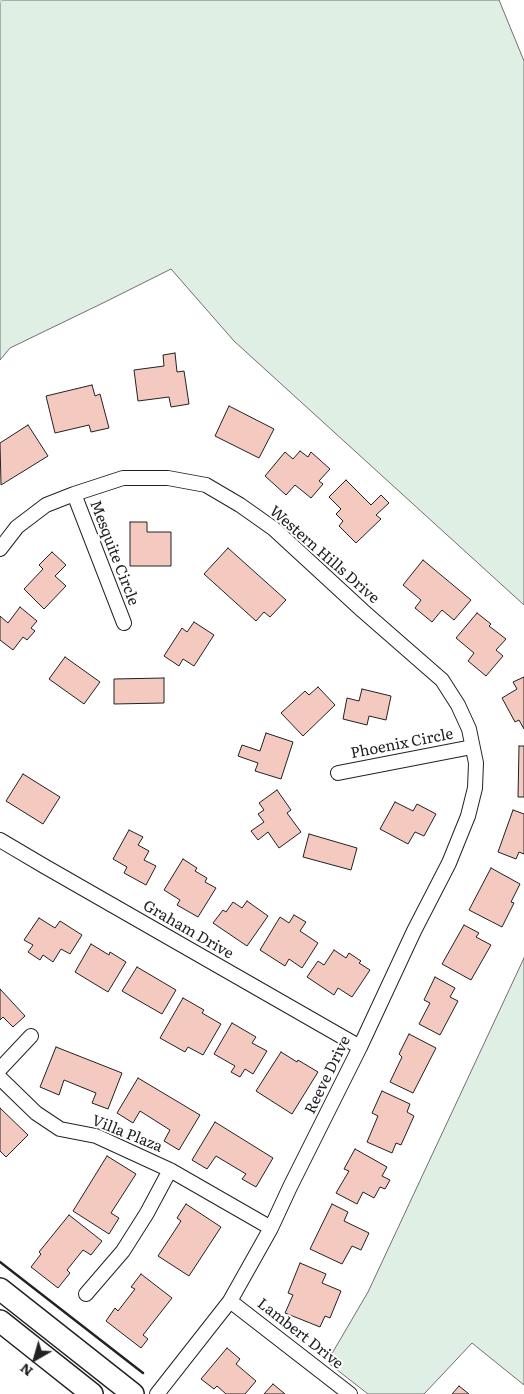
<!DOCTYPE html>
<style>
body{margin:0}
#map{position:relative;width:524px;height:1394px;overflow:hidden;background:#fff;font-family:Literata,serif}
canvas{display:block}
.north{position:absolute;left:10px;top:1334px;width:50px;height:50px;-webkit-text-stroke:4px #fff;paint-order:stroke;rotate:218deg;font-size:14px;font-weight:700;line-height:20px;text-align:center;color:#222}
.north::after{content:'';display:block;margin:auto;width:18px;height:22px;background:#222;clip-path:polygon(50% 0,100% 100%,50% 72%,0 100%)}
</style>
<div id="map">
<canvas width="524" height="1394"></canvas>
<div class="north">N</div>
</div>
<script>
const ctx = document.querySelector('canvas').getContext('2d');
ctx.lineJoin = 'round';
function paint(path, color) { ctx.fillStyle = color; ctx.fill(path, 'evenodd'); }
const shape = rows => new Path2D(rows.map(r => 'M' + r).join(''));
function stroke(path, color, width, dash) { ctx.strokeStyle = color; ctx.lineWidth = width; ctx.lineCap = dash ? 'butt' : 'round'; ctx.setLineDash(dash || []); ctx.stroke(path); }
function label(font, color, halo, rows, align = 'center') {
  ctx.font = font + ' Literata,serif'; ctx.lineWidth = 4; ctx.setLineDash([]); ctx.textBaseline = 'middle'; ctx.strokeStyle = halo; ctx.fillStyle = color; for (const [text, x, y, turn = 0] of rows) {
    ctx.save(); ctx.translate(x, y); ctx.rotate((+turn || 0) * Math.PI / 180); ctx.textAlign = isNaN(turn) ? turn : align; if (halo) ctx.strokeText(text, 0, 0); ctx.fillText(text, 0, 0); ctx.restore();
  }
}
const green = shape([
 [0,0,499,0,524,61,524,605,234,341,171,269,105,302,10,348,0,360,0,0],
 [524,958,524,1385,472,1343,424,1394,368,1394,327,1362,368,1292,524,958]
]);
paint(green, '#e0efe3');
stroke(green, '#6f6f6f', 1);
stroke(shape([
 [0,1,0,0]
]), '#c7d3dd', 4.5);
const building = shape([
 [175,353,177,372,184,371,189,404,171,407,169,397,138,401,134,370,164,366,163,355,175,353],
 [92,385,95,396,100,394,109,428,91,432,89,425,55,433,46,396,92,385],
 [229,406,274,429,259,458,215,436,229,406],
 [28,425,48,456,1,485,0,443,28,425],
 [300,451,308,457,311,452,330,469,319,481,323,484,311,498,295,485,286,495,265,476,285,452,293,459,300,451],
 [346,480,371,505,381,495,389,503,376,515,381,519,356,543,339,526,343,521,336,514,341,509,329,497,346,480],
 [130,522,147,522,147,532,171,532,171,566,130,566,130,522],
 [228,548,286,600,270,617,264,612,256,621,204,574,228,548],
 [52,552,66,565,55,576,66,586,44,609,24,589,43,569,39,565,52,552],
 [423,560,471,600,454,620,442,610,432,622,415,608,421,600,403,585,423,560],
 [20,607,37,621,31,628,35,631,27,640,23,637,13,650,0,640,0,616,8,623,20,607],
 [477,613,491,624,489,626,506,639,496,650,503,656,486,676,468,661,474,653,456,638,477,613],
 [194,622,214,635,194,666,183,659,179,666,164,656,182,628,187,632,194,622],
 [65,657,100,682,84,704,49,679,65,657],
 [524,677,524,729,519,720,515,722,502,698,517,689,513,682,524,677],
 [164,678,164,703,114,704,114,679,164,678],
 [318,687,335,705,303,736,281,713,305,691,309,695,318,687],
 [362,689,391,696,386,720,369,716,367,725,343,719,347,698,359,701,362,689],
 [266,733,293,742,281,779,255,771,258,763,238,756,242,745,260,751,266,733],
 [519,746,524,746,524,797,518,797,519,746],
 [23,774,60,797,43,824,6,801,23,774],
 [277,790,291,810,287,813,301,832,279,848,268,832,258,840,251,831,264,822,258,814,264,810,259,803,277,790],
 [395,802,413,811,417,804,436,814,424,836,415,832,408,844,380,829,395,802],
 [513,810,524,814,524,854,519,852,516,859,498,852,513,810],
 [129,830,143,837,138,845,149,851,144,860,156,866,146,885,124,873,127,867,113,859,129,830],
 [309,834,357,848,351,870,303,857,309,834],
 [183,859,197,868,195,871,207,878,205,882,216,888,198,917,177,905,180,900,164,890,183,859],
 [491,868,520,884,511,902,514,903,502,927,469,910,491,868],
 [247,901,268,916,247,946,213,923,223,910,226,912,233,902,242,908,247,901],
 [294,915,306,922,300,931,318,943,302,968,289,959,285,966,260,950,280,917,289,923,294,915],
 [39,918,55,928,60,921,82,935,70,954,61,949,53,962,43,955,40,960,28,952,33,945,24,940,39,918],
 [464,925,479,933,476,937,491,945,471,980,442,964,464,925],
 [91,944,109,955,110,952,126,962,108,992,75,972,91,944],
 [334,950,346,958,349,953,361,961,359,963,370,970,352,997,338,988,334,995,307,977,318,961,324,965,334,950],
 [137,967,176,990,162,1014,122,991,137,967],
 [435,977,455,988,450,997,458,1001,440,1035,419,1024,430,1003,424,1000,435,977],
 [0,989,25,1016,13,1027,3,1017,0,1020,0,989],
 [183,998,204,1010,202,1013,221,1024,203,1055,188,1047,185,1052,160,1038,183,998],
 [232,1023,256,1037,252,1043,267,1051,253,1074,245,1069,240,1077,231,1072,235,1066,214,1054,232,1023],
 [409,1034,436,1048,413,1093,390,1082,402,1057,399,1054,409,1034],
 [56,1047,122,1073,108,1109,92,1103,96,1093,64,1080,59,1095,40,1087,56,1047],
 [281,1052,297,1062,298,1060,318,1072,292,1114,256,1091,281,1052],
 [138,1078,200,1115,179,1150,164,1141,170,1130,140,1111,133,1123,117,1113,138,1078],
 [382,1091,410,1104,407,1112,414,1116,401,1145,396,1143,392,1153,367,1142,378,1116,372,1113,382,1091],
 [0,1108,28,1135,6,1157,0,1151,0,1108],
 [215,1122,273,1158,256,1187,242,1179,246,1174,216,1156,207,1169,192,1160,215,1122],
 [355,1149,387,1167,382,1176,390,1180,385,1189,380,1187,374,1198,363,1192,357,1204,336,1193,349,1171,344,1169,355,1149],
 [107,1156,136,1174,111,1213,119,1218,109,1234,73,1211,107,1156],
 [186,1204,221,1227,189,1276,158,1256,181,1221,177,1218,186,1204],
 [332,1204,348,1212,344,1221,369,1233,361,1250,352,1246,342,1264,310,1249,332,1204],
 [69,1215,102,1241,91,1255,83,1250,67,1270,70,1273,58,1288,31,1267,41,1254,39,1252,69,1215],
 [300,1263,326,1274,322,1283,341,1291,330,1318,325,1316,320,1327,285,1313,293,1295,288,1293,300,1263],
 [141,1274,172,1298,143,1335,148,1339,141,1348,106,1321,115,1308,118,1311,135,1289,131,1287,141,1274],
 [227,1348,240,1359,236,1364,256,1381,245,1394,226,1394,217,1386,214,1389,201,1379,227,1348],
 [273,1384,285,1394,264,1394,273,1384],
 [459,1386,469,1394,452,1394,459,1386]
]);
paint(building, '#f3c9c0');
stroke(building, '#222', 1);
const street = shape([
 [74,494,124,623],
 [0,549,17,527,46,505,74,494,123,478,168,478,206,485,240,505,274,529,363,611,442,680,458,705,469,729,476,763,475,788,468,816,449,863,414,931,360,1047,290,1187,271,1228,230,1301,157,1394],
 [338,773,472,747],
 [0,840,44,866,360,1047],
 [0,1069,31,1036],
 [0,1078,36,1113,60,1129,96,1136,170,1170,271,1228],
 [86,1294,123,1251,147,1213,170,1170],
 [230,1301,350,1394]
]);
const primary = shape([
 [0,1289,133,1394],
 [0,1321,92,1394]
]);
stroke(street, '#222', 16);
stroke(primary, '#222', 24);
stroke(street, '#fff', 14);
stroke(primary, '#fff', 21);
stroke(shape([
 [0,1262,143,1373]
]), '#222', 2.5);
label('15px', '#222', '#fff', [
 ["Mesquite Circle",114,553,69],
 ["Western Hills Drive",324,555,41],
 ["Phoenix Circle",402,744,-11],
 ["Graham Drive",188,930,30],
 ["Reeve Drive",328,1075,-64],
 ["Villa Plaza",127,1134,22],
 ["Lambert Drive",300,1334,38]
]);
</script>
